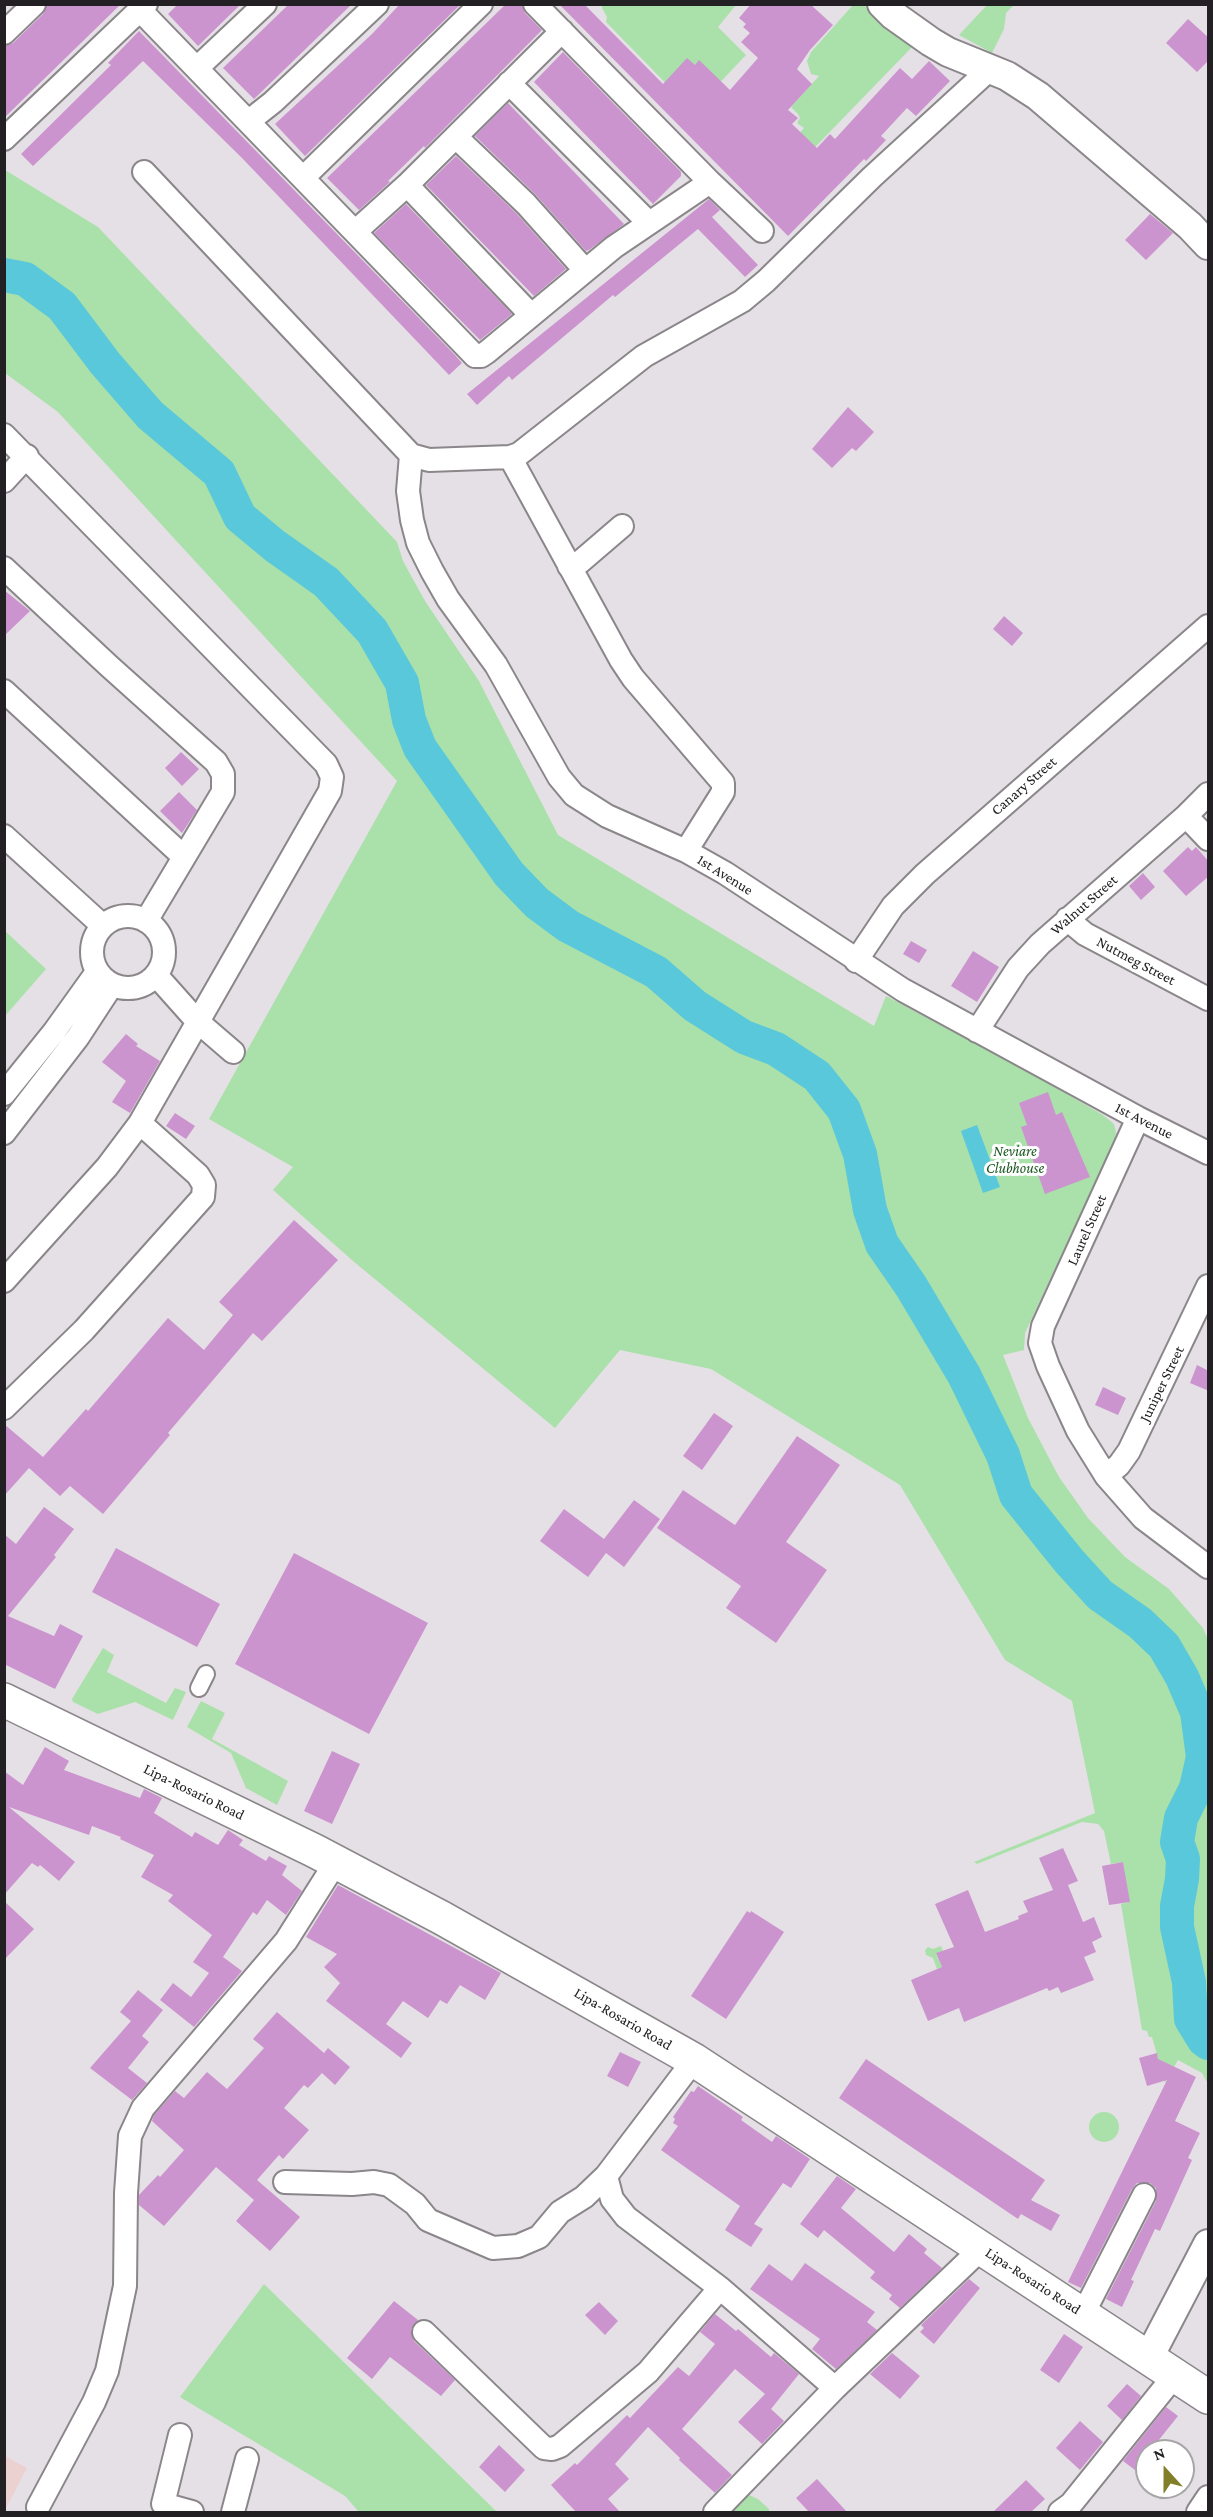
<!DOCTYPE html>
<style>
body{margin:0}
#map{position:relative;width:1213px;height:2517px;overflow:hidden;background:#e5e0e5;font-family:"Crimson Pro",serif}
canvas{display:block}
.frame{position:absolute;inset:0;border:6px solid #222022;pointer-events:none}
.north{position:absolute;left:1135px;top:2439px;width:60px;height:60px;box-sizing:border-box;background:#fff;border:2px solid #a7a6a7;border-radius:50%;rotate:339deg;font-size:16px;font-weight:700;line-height:24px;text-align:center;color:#222022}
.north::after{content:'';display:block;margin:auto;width:21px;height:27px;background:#817f27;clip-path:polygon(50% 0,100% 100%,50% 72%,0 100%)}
</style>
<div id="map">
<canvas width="1213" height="2517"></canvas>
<div class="frame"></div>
<div class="north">N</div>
</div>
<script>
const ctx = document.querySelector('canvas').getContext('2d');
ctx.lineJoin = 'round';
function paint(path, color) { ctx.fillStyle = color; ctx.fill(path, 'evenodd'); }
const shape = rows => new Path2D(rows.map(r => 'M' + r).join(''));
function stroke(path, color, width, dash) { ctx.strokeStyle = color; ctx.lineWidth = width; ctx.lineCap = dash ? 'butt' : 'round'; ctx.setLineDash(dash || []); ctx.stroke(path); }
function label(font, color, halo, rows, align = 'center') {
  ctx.font = font + ' "Crimson Pro",serif'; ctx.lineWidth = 6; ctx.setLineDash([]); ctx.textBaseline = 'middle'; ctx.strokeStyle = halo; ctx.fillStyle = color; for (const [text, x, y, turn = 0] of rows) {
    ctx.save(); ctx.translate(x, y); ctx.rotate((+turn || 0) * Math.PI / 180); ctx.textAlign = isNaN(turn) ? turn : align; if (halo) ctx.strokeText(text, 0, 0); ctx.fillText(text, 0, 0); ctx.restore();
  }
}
paint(shape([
 [5,2456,27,2468,5,2510]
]), '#ebd1d0');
paint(shape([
 [602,4,736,5,718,27,746,55,693,111,606,22,607,17,602,8],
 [853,5,864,5,886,29,913,46,792,171,788,146,804,128,797,123,800,118,798,114,791,107,819,76,811,74,807,61,811,52],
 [987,5,1014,5,1006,13,1004,29,992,53,959,35],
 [5,170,98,227,397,542,403,561,425,601,479,681,558,835,874,1026,886,996,1032,1074,1103,1115,1114,1124,1116,1133,1114,1142,1025,1333,1024,1350,1003,1355,1028,1418,1059,1477,1088,1518,1125,1557,1169,1589,1203,1628,1208,1640,1208,2084,1202,2073,1178,2060,1165,2083,1152,2037,1149,2037,1147,2031,1142,2030,1121,1904,1129,1902,1123,1862,1111,1864,1104,1831,1098,1824,1082,1822,977,1864,974,1862,1095,1813,1072,1701,1005,1660,900,1485,711,1369,620,1350,555,1428,353,1261,273,1190,293,1167,209,1119,397,781,58,412,5,373],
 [5,931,46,969,5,1016],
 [103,1648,114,1655,107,1672,166,1703,175,1688,186,1692,173,1720,135,1702,98,1714,73,1702,72,1699],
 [201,1701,225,1713,212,1739,288,1781,277,1805,246,1788,231,1753,187,1727],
 [941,1946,943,1951,936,1954,942,1967,937,1969,933,1958,926,1955,925,1950,928,1947,933,1949],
 '1089 2127a15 15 0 1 1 30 0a15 15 0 1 1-30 0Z',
 [264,2284,497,2512,359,2512,345,2496,180,2397],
 [749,2495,758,2499,769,2509,769,2512,732,2512]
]), '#aae0aa');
paint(shape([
 [977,1125,1000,1187,983,1193,961,1131]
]), '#59c8da');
stroke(shape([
 [4,275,25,279,62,306,105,363,150,415,219,473,240,517,275,546,326,582,372,631,402,683,409,720,420,748,509,874,537,903,568,926,656,972,695,1006,744,1037,776,1049,817,1076,844,1110,860,1154,870,1210,882,1244,911,1286,964,1375,1003,1455,1016,1495,1069,1561,1100,1595,1140,1623,1164,1646,1182,1677,1197,1712,1203,1757,1196,1788,1181,1818,1177,1842,1183,1859,1182,1879,1177,1906,1177,1927,1189,1982,1191,2019,1204,2040,1208,2043]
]), '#59c8da', 34);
paint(shape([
 [47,4,121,4,4,118,4,46,13,43,43,14],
 [178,4,241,4,198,46,168,14],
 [289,4,352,4,254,99,223,68],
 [400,4,461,4,305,156,275,124,372,34],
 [506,4,521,4,525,13,542,30,425,148,424,146,388,181,390,182,359,210,327,178],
 [559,4,584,4,663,84,687,58,695,65,699,60,730,90,758,58,741,42,750,33,743,27,746,24,739,18,751,4,810,4,833,25,810,50,797,69,812,84,788,110,798,118,792,124,817,148,830,134,835,139,900,68,912,79,929,61,950,81,916,116,907,108,881,136,886,140,866,161,864,159,788,236],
 [1188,19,1209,38,1209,60,1197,72,1166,43],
 [139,31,455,355,462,363,449,375,242,158,143,61,33,166,21,154,111,65,108,63],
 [563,52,681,172,681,176,653,204,534,82],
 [508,103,624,224,589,250,586,251,536,195,475,136],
 [456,156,516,213,566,269,534,296,426,185],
 [709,199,720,210,712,217,758,265,745,277,698,229,615,297,613,295,600,306,512,380,509,376,477,405,467,394],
 [406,204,512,314,480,340,374,233],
 [1150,214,1173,233,1146,260,1125,240],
 [848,407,874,432,856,451,852,448,832,468,812,449],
 [4,590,30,611,4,636],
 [1004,616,1023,633,1012,646,993,629],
 [181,752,199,769,182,786,165,768],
 [179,792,197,810,182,833,160,811],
 [1188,847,1192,851,1196,847,1209,862,1209,876,1186,896,1163,871],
 [1143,873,1155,887,1141,900,1129,886],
 [911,941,927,950,919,963,903,954],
 [973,951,999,967,977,1002,951,986],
 [126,1034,138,1044,136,1046,160,1061,130,1113,112,1102,126,1081,102,1062],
 [1048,1092,1056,1115,1062,1112,1090,1177,1045,1194,1021,1127,1027,1125,1019,1103],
 [175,1113,195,1126,186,1139,166,1126],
 [294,1220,338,1260,262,1341,253,1333,168,1433,170,1435,103,1514,70,1486,60,1496,29,1468,4,1496,4,1424,43,1457,86,1409,88,1411,168,1318,204,1350,233,1315,219,1302],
 [1197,1365,1209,1371,1209,1391,1190,1383],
 [1103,1387,1126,1398,1118,1415,1095,1405],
 [714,1413,733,1426,702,1470,683,1456],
 [797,1436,840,1465,786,1542,827,1570,776,1643,726,1608,741,1586,657,1528,683,1490,735,1525],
 [634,1500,660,1519,624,1567,606,1553,588,1577,540,1541,564,1509,604,1539],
 [44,1507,74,1529,54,1555,56,1557,8,1616,54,1636,60,1624,83,1636,55,1689,4,1664,4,1534,16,1544],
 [116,1548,220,1604,197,1647,92,1592],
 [294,1553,428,1623,369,1734,235,1664],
 [45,1747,69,1761,64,1770,140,1798,144,1789,162,1798,154,1813,192,1837,195,1832,218,1845,228,1830,243,1840,239,1845,266,1861,269,1856,287,1866,282,1875,302,1891,286,1915,267,1900,257,1915,253,1912,223,1957,242,1971,194,2027,160,2000,173,1983,191,1997,209,1973,193,1962,212,1935,168,1901,173,1895,141,1877,154,1855,120,1839,121,1837,92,1826,89,1835,9,1807,75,1862,59,1881,40,1865,38,1867,32,1863,4,1895,4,1771,23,1785],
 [332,1751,360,1764,332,1824,304,1811],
 [1063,1848,1078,1881,1068,1885,1083,1922,1094,1917,1102,1937,1092,1942,1096,1952,1084,1957,1094,1980,1061,1993,1058,1987,1049,1991,1047,1988,964,2022,959,2008,928,2021,911,1980,942,1967,936,1953,954,1947,935,1904,968,1890,985,1932,1019,1919,1018,1916,1028,1912,1023,1901,1053,1890,1039,1858],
 [1123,1862,1130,1902,1109,1905,1102,1866],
 [338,1885,501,1973,485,2000,460,1985,447,2004,440,2000,428,2018,403,2001,386,2024,412,2043,401,2058,326,2001,340,1983,324,1967,337,1954,306,1937],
 [4,1901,34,1929,4,1960],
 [747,1911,750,1913,751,1911,784,1932,726,2019,691,1996],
 [138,1990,163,2010,142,2036,149,2042,128,2068,147,2083,132,2100,90,2068,131,2021,120,2012],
 [277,2012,324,2053,328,2048,350,2067,335,2085,322,2073,308,2088,304,2085,284,2108,309,2130,283,2159,279,2155,257,2180,300,2217,270,2251,236,2221,254,2200,216,2167,164,2226,139,2205,139,2195,158,2175,160,2177,184,2150,152,2121,154,2115,175,2091,184,2098,207,2072,227,2089,264,2048,253,2039],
 [620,2052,641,2062,628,2087,607,2076],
 [1157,2053,1158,2059,1196,2077,1175,2121,1200,2133,1188,2158,1192,2160,1160,2231,1155,2229,1131,2280,1134,2281,1122,2307,1106,2299,1156,2201,1156,2188,1150,2183,1137,2183,1132,2189,1081,2288,1068,2282,1167,2080,1147,2086,1139,2058],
 [866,2059,1045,2180,1031,2200,1060,2215,1051,2231,1021,2214,1018,2219,839,2098],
 [698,2086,743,2117,741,2120,772,2142,776,2136,810,2159,791,2188,783,2183,754,2224,763,2229,751,2247,725,2230,740,2206,661,2150,678,2126,673,2123,675,2119,673,2117,691,2091,694,2092],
 [837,2176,856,2189,841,2208,894,2252,909,2234,927,2249,924,2253,942,2268,900,2308,889,2299,892,2295,870,2278,875,2272,824,2230,818,2238,800,2224],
 [805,2263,875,2312,867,2322,877,2330,836,2369,812,2349,820,2339,750,2289,769,2264,792,2281],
 [969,2279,980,2288,934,2344,920,2332,924,2328,921,2325],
 [394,2301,418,2320,411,2329,414,2341,455,2380,441,2396,390,2357,372,2379,347,2358],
 [599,2302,618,2321,605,2335,585,2315],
 [715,2314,736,2331,738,2329,771,2357,774,2353,799,2374,771,2409,784,2421,762,2444,738,2422,765,2394,735,2369,682,2429,732,2475,715,2493,679,2460,680,2458,648,2427,615,2464,629,2479,608,2499,620,2512,576,2512,551,2485,575,2463,577,2465,627,2415,630,2418,678,2367,689,2376,715,2344,700,2332],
 [1064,2334,1083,2347,1059,2383,1040,2370],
 [892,2353,920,2376,900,2399,870,2374],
 [1127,2384,1141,2396,1122,2420,1107,2406],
 [1166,2407,1178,2416,1150,2451,1147,2451,1147,2455,1135,2470,1123,2461],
 [1080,2421,1103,2442,1080,2470,1056,2448],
 [499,2445,525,2470,505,2492,479,2467],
 [817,2479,847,2512,809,2512,796,2498],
 [1026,2480,1045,2499,1031,2512,993,2512]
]), '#cc94ce');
const pedestrian = shape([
 [199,1688,206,1674]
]);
const minor = shape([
 [535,4,710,182,762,231],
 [140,10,475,356,481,356,487,352,614,247,710,182],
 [4,33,34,4],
 [197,68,265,4],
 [509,83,648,222],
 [249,121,273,102,377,4],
 [456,137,526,204,585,270],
 [4,139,146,4],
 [144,172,411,455,429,460,510,457,519,454,644,356,742,301,766,281,872,177,990,69],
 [304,177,481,4],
 [407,185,531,315],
 [356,231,407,185,562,31],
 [4,435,326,764,332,777,330,791,140,1123,107,1167,4,1281],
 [411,455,408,491,412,520,418,543,432,571,448,599,496,665,559,777,574,795,607,816,686,851,725,873,903,990,1138,1118,1208,1153],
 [510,457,621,660,633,678,723,783,723,792,686,851],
 [4,481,27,456],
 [569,566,580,562,622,526],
 [4,568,109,666,216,762,223,774,223,792,146,921],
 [4,691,184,857],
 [1186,816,1208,839],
 [4,836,103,926],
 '92 952a36 36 0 1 1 72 0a36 36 0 1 1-72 0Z',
 [1067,919,1085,934,1208,999],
 [856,961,893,906,925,874,1208,626],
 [156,975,197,1021,233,1052],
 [977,1031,1018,968,1040,944,1186,816,1208,794],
 [4,1094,54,1032,97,972],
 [1138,1118,1043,1326,1040,1343,1048,1366,1078,1431,1106,1476,1143,1518,1208,1567],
 [4,1133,78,1037,112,985],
 [4,1408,84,1330,203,1197,204,1185,198,1175,140,1123],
 [1106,1476,1119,1465,1129,1451,1208,1286],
 [606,2176,694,2060],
 [285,2182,352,2184,374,2182,389,2185,415,2204,428,2220,493,2248,518,2246,539,2237,560,2212,584,2197,606,2176,612,2199,626,2217,720,2288,835,2388],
 [1083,2314,1144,2195],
 [424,2332,544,2448,552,2449,560,2446,648,2372,720,2288],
 [180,2435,163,2504,192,2512],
 [38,2507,94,2402,107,2371,125,2286,126,2193,130,2136,143,2108,286,1941,336,1862],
 [233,2512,247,2459],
 [715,2512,835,2388,982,2248],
 [1060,2512,1071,2504,1175,2375],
 [1198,2512,1208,2497]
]);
const tertiary = shape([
 [882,4,893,15,931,42,948,52,1007,76,1038,96,1190,226,1208,245],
 [1149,2357,1208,2244]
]);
const primary = shape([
 [4,1700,315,1851,442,1918,694,2060,1208,2397]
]);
stroke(pedestrian, '#8a868a', 20);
stroke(minor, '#8a868a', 26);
stroke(tertiary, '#8a868a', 32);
stroke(primary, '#8a868a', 36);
stroke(pedestrian, '#fff', 16);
stroke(minor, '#fff', 22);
stroke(tertiary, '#fff', 28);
stroke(primary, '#fff', 33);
label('15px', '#222022', '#fff', [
 ["Canary Street",1024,786,-41],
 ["1st Avenue",725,875,32],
 ["Walnut Street",1084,905,-41],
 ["Nutmeg Street",1136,961,28],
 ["1st Avenue",1144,1121,27],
 ["Laurel Street",1087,1230,-66],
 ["Juniper Street",1162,1384,-64],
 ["Lipa-Rosario Road",194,1792,26],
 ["Lipa-Rosario Road",623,2019,30],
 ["Lipa-Rosario Road",1033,2281,33]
]);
label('italic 15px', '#1b5821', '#fff', [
 ["Neviare",1015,1151],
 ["Clubhouse",1015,1168]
]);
</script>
